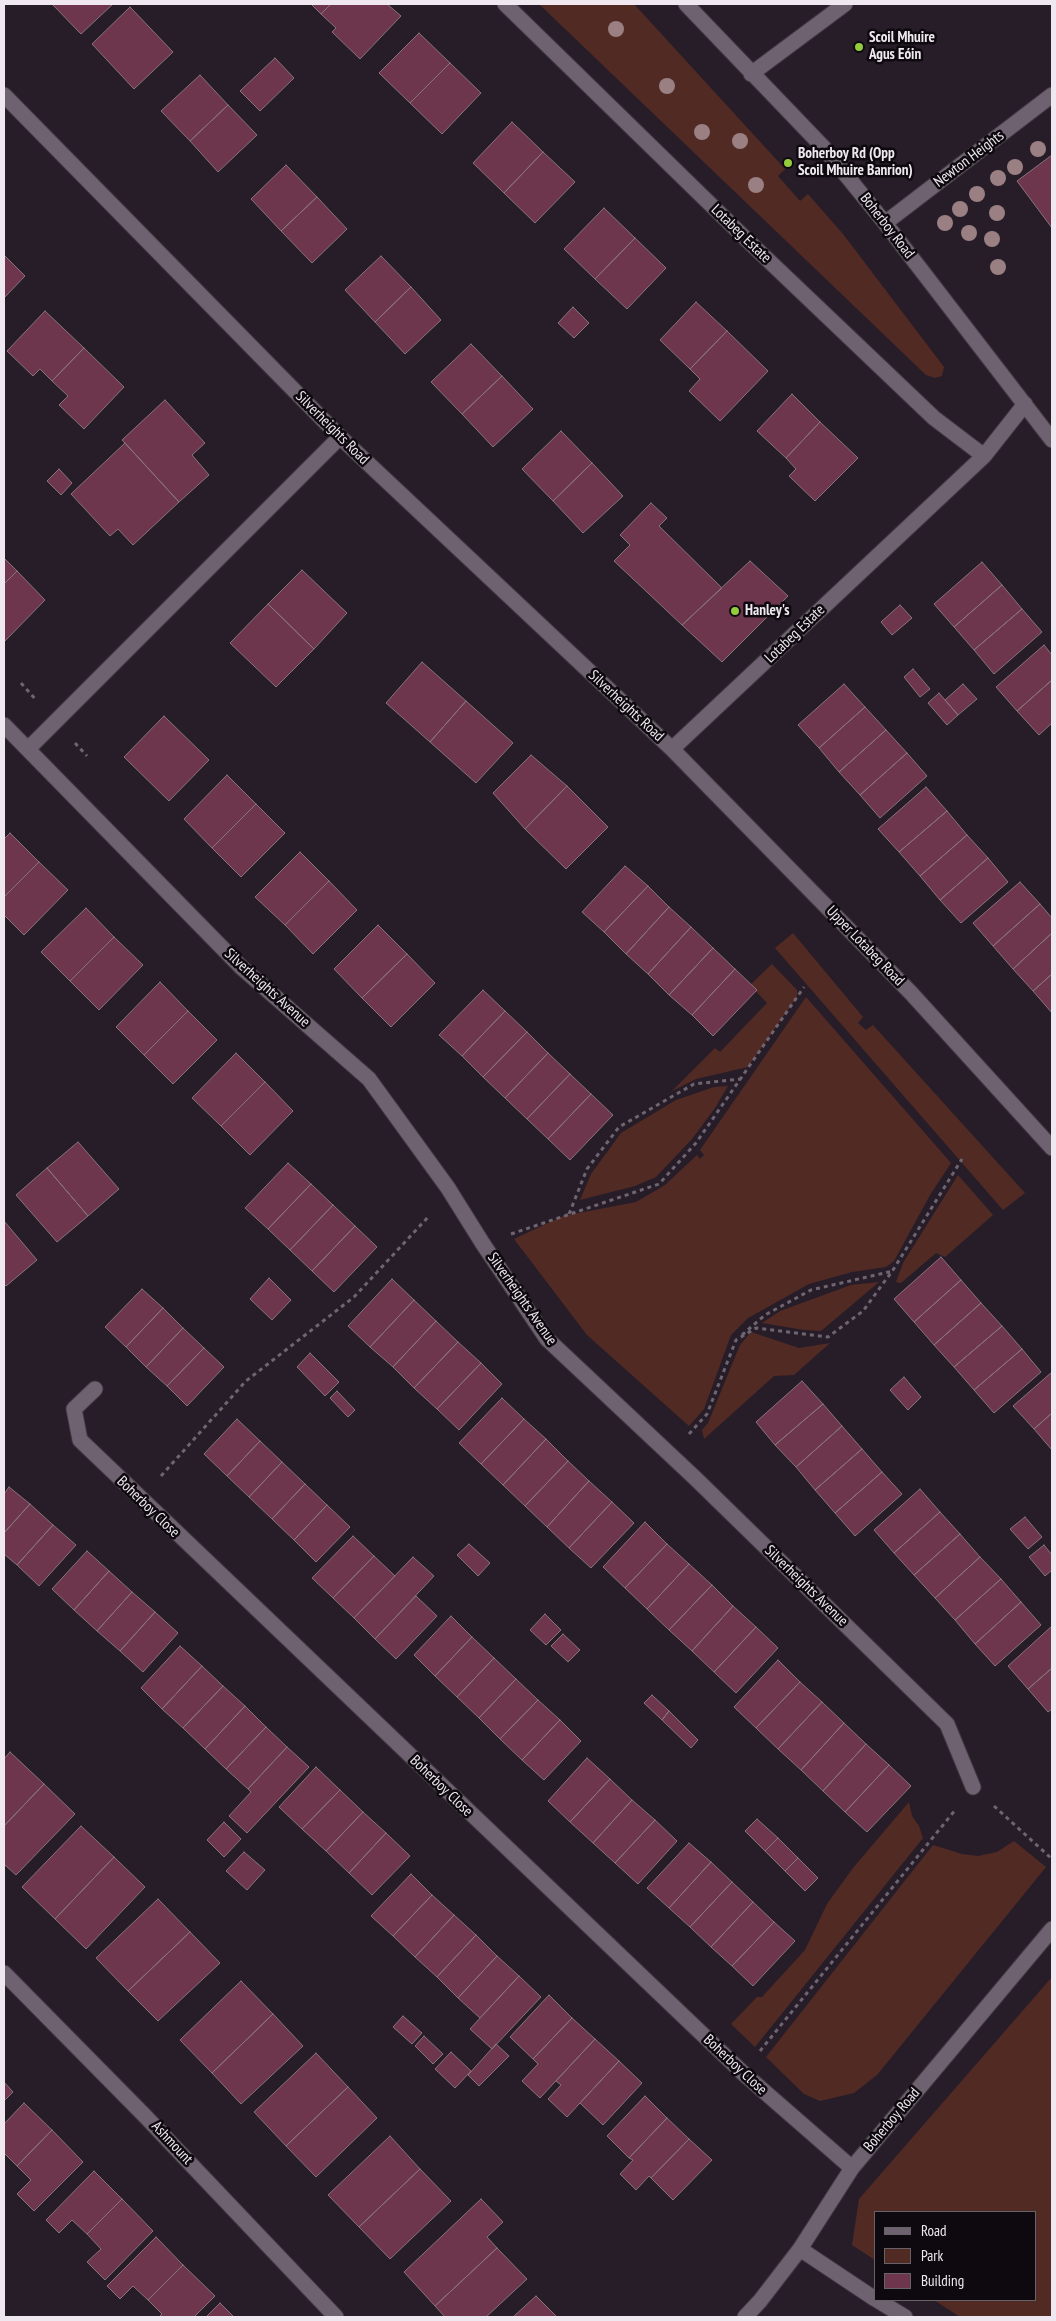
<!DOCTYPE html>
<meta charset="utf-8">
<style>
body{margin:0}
#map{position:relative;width:1056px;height:2321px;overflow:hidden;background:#271d29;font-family:"PT Sans Narrow",sans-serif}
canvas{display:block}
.frame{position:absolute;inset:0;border:5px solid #efe8f0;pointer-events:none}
.legend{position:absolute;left:874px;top:2211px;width:162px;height:90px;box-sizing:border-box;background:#0d090e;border:1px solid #676268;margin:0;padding:6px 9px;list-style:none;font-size:15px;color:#efe8f0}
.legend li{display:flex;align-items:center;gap:10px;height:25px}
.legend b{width:25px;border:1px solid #676268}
</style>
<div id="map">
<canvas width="1056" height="2321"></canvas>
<div class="frame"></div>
<ul class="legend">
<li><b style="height:6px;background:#6e6270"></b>Road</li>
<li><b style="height:14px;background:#522a24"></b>Park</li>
<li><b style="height:14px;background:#6d364d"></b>Building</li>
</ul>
</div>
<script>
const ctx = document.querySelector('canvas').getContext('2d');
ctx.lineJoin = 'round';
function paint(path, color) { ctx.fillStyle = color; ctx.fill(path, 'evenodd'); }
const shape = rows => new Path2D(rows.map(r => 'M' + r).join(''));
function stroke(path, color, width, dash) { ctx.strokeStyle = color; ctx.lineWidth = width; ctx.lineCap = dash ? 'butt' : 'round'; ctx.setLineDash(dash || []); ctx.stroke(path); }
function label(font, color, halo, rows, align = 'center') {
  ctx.font = font + ' "PT Sans Narrow",sans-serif'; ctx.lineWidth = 5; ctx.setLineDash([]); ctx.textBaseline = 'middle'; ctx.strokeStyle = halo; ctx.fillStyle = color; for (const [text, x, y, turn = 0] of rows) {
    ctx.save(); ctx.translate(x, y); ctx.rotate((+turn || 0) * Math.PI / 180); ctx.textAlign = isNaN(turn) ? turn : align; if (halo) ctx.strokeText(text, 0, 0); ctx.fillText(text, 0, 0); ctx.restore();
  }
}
paint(shape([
 [539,4,634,4,785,169,778,176,800,201,808,194,843,234,944,367,942,376,935,378,926,375],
 [793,933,863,1017,858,1023,866,1030,873,1025,1025,1193,1003,1210,775,948],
 [772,964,797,990,797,997,748,1067,696,1079,672,1091,715,1048,720,1052,767,1003,750,985],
 [806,997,951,1163,930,1195,894,1261,886,1267,852,1272,809,1284,748,1318,731,1335,704,1409,689,1426,587,1335,514,1239,563,1216,636,1202,665,1185,697,1155,700,1159,704,1155,700,1150],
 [728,1086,715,1108,692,1139,656,1177,635,1186,580,1200,591,1174,621,1133,676,1100,714,1087],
 [958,1175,993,1215,945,1257,936,1253,901,1283,896,1282,903,1263],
 [879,1282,821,1331,804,1330,762,1323,780,1311,851,1285],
 [751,1332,799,1348,830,1343,794,1375,774,1376,704,1439,702,1430,708,1423,740,1345],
 [909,1802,912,1816,919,1826,923,1838,755,2047,731,2024,757,1997,762,1997,805,1950,827,1904,853,1868],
 [1014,1841,1046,1867,877,2075,854,2093,820,2101,804,2094,766,2057,933,1845,962,1854,978,1856,997,1852],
 [1052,1977,1052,2317,960,2317,934,2300,1035,2300,1035,2212,875,2212,875,2260,852,2245,859,2199]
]), '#522a24');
const building = shape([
 [52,4,113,4,81,34,52,4],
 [311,4,331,4,321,14,311,4],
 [331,4,387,4,401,16,360,59,332,32,336,28,321,14,331,4],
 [130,7,173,52,134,89,92,44,130,7],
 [419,33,450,63,410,103,379,73,419,33],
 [275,58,294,78,260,111,240,91,275,58],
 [450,63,481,93,442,134,410,103,450,63],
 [200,75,228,105,190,141,161,111,200,75],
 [228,105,257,135,218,172,190,141,228,105],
 [512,122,543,152,504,193,473,163,512,122],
 [543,152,575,182,535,223,504,193,543,152],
 [1052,155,1052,228,1017,181,1052,155],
 [286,165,317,197,281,231,251,199,286,165],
 [317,197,347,229,312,263,281,231,317,197],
 [604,208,635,238,595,279,564,249,604,208],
 [635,238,666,268,627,309,595,279,635,238],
 [4,255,25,276,4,298,4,255],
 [381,256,411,287,375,322,345,290,381,256],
 [411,287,441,320,405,354,375,322,411,287],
 [696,302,727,331,690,369,660,340,696,302],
 [573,307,589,323,574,338,558,323,573,307],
 [45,311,84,348,52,381,40,369,33,376,7,351,45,311],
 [727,331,768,371,720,421,689,391,700,379,690,369,727,331],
 [471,344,502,376,462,414,431,382,471,344],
 [84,348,124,387,84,429,59,405,68,396,52,381,84,348],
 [502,376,533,409,493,447,462,414,502,376],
 [792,394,820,422,786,458,757,431,792,394],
 [165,400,205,443,192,455,209,475,179,502,122,440,165,400],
 [820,422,858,458,815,501,789,476,796,469,786,458,820,422],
 [561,431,592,463,553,501,522,469,561,431],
 [125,443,179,502,133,545,118,529,110,536,71,494,125,443],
 [592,463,623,496,583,533,553,501,592,463],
 [59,469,72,483,61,495,47,481,59,469],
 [651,503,667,518,659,526,722,588,682,625,614,561,630,545,620,535,651,503],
 [4,558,17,571,4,584,4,558],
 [750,561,788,596,722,662,682,625,750,561],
 [982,562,1002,585,954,627,934,604,982,562],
 [302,570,347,613,314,649,268,604,302,570],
 [17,571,45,600,4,642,4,584,17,571],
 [1002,585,1022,609,974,650,954,627,1002,585],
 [268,604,314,649,276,687,230,643,268,604],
 [900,605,912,618,892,635,881,622,900,605],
 [1022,609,1042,632,994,674,974,650,1022,609],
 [1044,645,1052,655,1052,680,1017,711,996,687,1044,645],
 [422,662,466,701,430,742,386,703,422,662],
 [913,669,930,689,920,697,904,677,913,669],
 [1052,680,1052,723,1039,735,1017,711,1052,680],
 [844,684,865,707,819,748,798,725,844,684],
 [963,684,977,699,958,715,945,700,963,684],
 [939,693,958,715,947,725,928,703,939,693],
 [466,701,513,743,476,783,430,742,466,701],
 [865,707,886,730,839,772,819,748,865,707],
 [164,716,209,760,169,801,124,757,164,716],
 [886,730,907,753,860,795,839,772,886,730],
 [907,753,927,776,880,818,860,795,907,753],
 [531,755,567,786,525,829,493,793,531,755],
 [227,775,256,804,212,848,184,819,227,775],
 [567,786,608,827,566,869,525,829,567,786],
 [926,787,947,811,899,852,878,829,926,787],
 [256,804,285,833,241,877,212,848,256,804],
 [947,811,967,835,920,876,899,852,947,811],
 [10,833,39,862,4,897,4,839,10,833],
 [967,835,988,858,940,900,920,876,967,835],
 [300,852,329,881,285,925,255,897,300,852],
 [988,858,1008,882,961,923,940,900,988,858],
 [39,862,68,890,24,935,4,915,4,897,39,862],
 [625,866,648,886,604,932,582,912,625,866],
 [329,881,357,910,313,954,285,925,329,881],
 [1020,882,1040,904,993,946,973,923,1020,882],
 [648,886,669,907,626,954,604,932,648,886],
 [1040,904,1052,918,1052,933,1013,969,993,946,1040,904],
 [669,907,691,927,648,974,626,954,669,907],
 [86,908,114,937,70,981,41,952,86,908],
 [378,925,407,954,362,998,334,969,378,925],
 [691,927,713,948,669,995,648,974,691,927],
 [1052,933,1052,974,1033,991,1013,969,1052,933],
 [114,937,143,965,99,1010,70,981,114,937],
 [713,948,735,969,692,1015,669,995,713,948],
 [407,954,435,983,391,1027,362,998,407,954],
 [735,969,757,990,713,1036,692,1015,735,969],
 [1052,974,1052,1013,1033,991,1052,974],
 [160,982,188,1011,144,1055,116,1027,160,982],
 [483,990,505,1011,462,1056,439,1035,483,990],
 [188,1011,217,1040,173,1084,144,1055,188,1011],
 [505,1011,527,1032,483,1077,462,1056,505,1011],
 [527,1032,548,1053,505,1098,483,1077,527,1032],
 [236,1053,265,1082,221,1126,192,1098,236,1053],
 [548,1053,570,1074,527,1119,505,1098,548,1053],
 [570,1074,591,1094,548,1139,527,1119,570,1074],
 [265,1082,293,1111,250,1155,221,1126,265,1082],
 [591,1094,613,1115,570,1160,548,1139,591,1094],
 [78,1142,119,1189,88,1216,47,1168,78,1142],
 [288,1163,311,1184,268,1229,245,1208,288,1163],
 [47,1168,88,1216,57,1242,16,1195,47,1168],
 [311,1184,333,1205,290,1250,268,1229,311,1184],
 [333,1205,355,1226,312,1271,290,1250,333,1205],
 [4,1221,37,1260,6,1286,4,1284,4,1221],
 [355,1226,377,1247,334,1292,312,1271,355,1226],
 [941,1257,961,1280,914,1322,894,1299,941,1257],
 [269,1278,291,1300,272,1320,250,1299,269,1278],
 [392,1279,414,1300,370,1347,348,1326,392,1279],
 [961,1280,981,1303,934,1345,914,1322,961,1280],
 [142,1289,163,1308,126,1347,105,1327,142,1289],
 [414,1300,436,1321,393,1367,370,1347,414,1300],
 [981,1303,1002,1326,954,1367,934,1345,981,1303],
 [163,1308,183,1328,146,1367,126,1347,163,1308],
 [436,1321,458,1342,414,1388,393,1367,436,1321],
 [1002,1326,1022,1349,974,1390,954,1367,1002,1326],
 [183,1328,204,1348,167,1386,146,1367,183,1328],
 [458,1342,481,1363,437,1409,414,1388,458,1342],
 [204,1348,224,1367,187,1406,167,1386,204,1348],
 [1022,1349,1041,1372,994,1413,974,1390,1022,1349],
 [310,1353,339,1382,325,1396,297,1367,310,1353],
 [481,1363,502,1384,459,1430,437,1409,481,1363],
 [1052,1372,1052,1413,1034,1429,1013,1406,1052,1372],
 [904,1377,921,1397,908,1410,890,1390,904,1377],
 [802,1381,823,1404,775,1445,756,1422,802,1381],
 [337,1391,355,1410,348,1417,330,1398,337,1391],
 [502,1398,524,1419,481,1464,459,1443,502,1398],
 [823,1404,842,1426,796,1467,775,1445,823,1404],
 [1052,1413,1052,1450,1034,1429,1052,1413],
 [237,1419,260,1441,227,1476,204,1454,237,1419],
 [524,1419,546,1439,503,1485,481,1464,524,1419],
 [842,1426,862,1449,815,1490,796,1467,842,1426],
 [546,1439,568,1461,525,1506,503,1485,546,1439],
 [260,1441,282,1462,249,1497,227,1476,260,1441],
 [862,1449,882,1472,835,1513,815,1490,862,1449],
 [568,1461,589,1481,547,1527,525,1506,568,1461],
 [282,1462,305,1484,272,1519,249,1497,282,1462],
 [882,1472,902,1494,855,1536,835,1513,882,1472],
 [589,1481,612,1502,569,1548,547,1527,589,1481],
 [305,1484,327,1505,294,1540,272,1519,305,1484],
 [9,1487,30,1504,4,1533,4,1494,9,1487],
 [920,1489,940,1512,894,1553,874,1530,920,1489],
 [612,1502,634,1523,591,1568,569,1548,612,1502],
 [30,1504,53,1525,17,1565,4,1554,4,1533,30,1504],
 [327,1505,350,1527,316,1562,294,1540,327,1505],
 [940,1512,960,1534,914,1575,894,1553,940,1512],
 [1025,1517,1042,1537,1028,1549,1010,1529,1025,1517],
 [645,1522,667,1544,625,1588,603,1567,645,1522],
 [53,1525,76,1545,39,1586,17,1565,53,1525],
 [960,1534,980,1557,935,1598,914,1575,960,1534],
 [353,1536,374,1556,333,1598,312,1578,353,1536],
 [469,1544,490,1563,478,1576,457,1555,469,1544],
 [667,1544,689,1564,647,1609,625,1588,667,1544],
 [1044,1545,1052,1555,1052,1570,1045,1576,1029,1557,1044,1545],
 [87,1551,109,1571,74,1610,52,1589,87,1551],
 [374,1556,395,1576,354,1618,333,1598,374,1556],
 [413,1557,434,1576,375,1639,354,1618,413,1557],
 [980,1557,1001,1579,955,1620,935,1598,980,1557],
 [689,1564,712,1585,669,1630,647,1609,689,1564],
 [109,1571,132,1592,97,1631,74,1610,109,1571],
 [1001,1579,1021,1602,975,1644,955,1620,1001,1579],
 [712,1585,733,1606,692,1651,669,1630,712,1585],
 [132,1592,155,1612,120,1651,97,1631,132,1592],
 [416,1596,437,1616,396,1659,375,1639,416,1596],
 [1021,1602,1041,1625,995,1666,975,1644,1021,1602],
 [733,1606,756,1627,714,1672,692,1651,733,1606],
 [155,1612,178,1633,143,1672,120,1651,155,1612],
 [545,1614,561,1630,546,1645,530,1630,545,1614],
 [451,1616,472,1637,435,1676,414,1655,451,1616],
 [1052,1626,1052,1668,1028,1689,1008,1666,1052,1626],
 [756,1627,778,1648,736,1693,714,1672,756,1627],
 [563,1634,580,1650,568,1662,551,1646,563,1634],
 [472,1637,494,1658,457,1697,435,1676,472,1637],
 [180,1646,202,1666,162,1709,141,1688,180,1646],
 [494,1658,516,1679,479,1718,457,1697,494,1658],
 [778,1660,800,1682,756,1728,734,1707,778,1660],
 [202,1666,223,1686,183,1728,162,1709,202,1666],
 [1052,1668,1052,1709,1048,1712,1028,1689,1052,1668],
 [516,1679,538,1700,500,1739,479,1718,516,1679],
 [800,1682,822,1702,778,1749,756,1728,800,1682],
 [223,1686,245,1706,205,1749,183,1728,223,1686],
 [652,1695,669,1711,662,1720,644,1703,652,1695],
 [538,1700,560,1720,522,1760,500,1739,538,1700],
 [822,1702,844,1723,801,1770,778,1749,822,1702],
 [245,1706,266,1727,226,1769,205,1749,245,1706],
 [669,1711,698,1740,691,1748,662,1720,669,1711],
 [560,1720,581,1741,544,1780,522,1760,560,1720],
 [844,1723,866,1744,823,1791,801,1770,844,1723],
 [266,1727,287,1747,248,1789,226,1769,266,1727],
 [866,1744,889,1765,845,1812,823,1791,866,1744],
 [287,1747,309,1767,247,1833,229,1816,251,1792,248,1789,287,1747],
 [10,1752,44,1784,4,1826,4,1759,10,1752],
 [587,1758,610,1779,570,1822,548,1801,587,1758],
 [889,1765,911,1786,867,1832,845,1812,889,1765],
 [316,1767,340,1790,302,1829,279,1807,316,1767],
 [610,1779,632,1800,593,1843,570,1822,610,1779],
 [44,1784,75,1814,16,1875,4,1864,4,1826,44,1784],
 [340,1790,363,1812,326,1851,302,1829,340,1790],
 [632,1800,655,1820,615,1863,593,1843,632,1800],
 [363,1812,386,1833,349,1873,326,1851,363,1812],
 [757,1819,778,1838,765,1851,745,1831,757,1819],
 [655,1820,677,1841,638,1884,615,1863,655,1820],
 [224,1822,241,1839,224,1857,207,1840,224,1822],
 [81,1826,114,1857,55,1919,22,1887,81,1826],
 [386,1833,410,1856,372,1895,349,1873,386,1833],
 [778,1838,798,1858,785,1871,765,1851,778,1838],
 [689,1843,711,1862,669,1908,647,1888,689,1843],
 [244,1852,265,1870,247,1890,226,1871,244,1852],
 [114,1857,145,1887,86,1949,55,1919,114,1857],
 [798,1858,818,1878,805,1891,785,1871,798,1858],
 [711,1862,732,1882,690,1927,669,1908,711,1862],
 [411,1874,432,1895,393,1936,371,1916,411,1874],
 [732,1882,753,1902,711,1947,690,1927,732,1882],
 [432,1895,454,1915,415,1957,393,1936,432,1895],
 [158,1899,190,1932,128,1991,96,1958,158,1899],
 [753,1902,774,1922,732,1966,711,1947,753,1902],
 [454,1915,476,1935,437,1977,415,1957,454,1915],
 [774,1922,795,1941,753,1986,732,1966,774,1922],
 [190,1932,220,1963,158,2021,128,1991,190,1932],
 [476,1935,497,1956,458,1998,437,1977,476,1935],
 [497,1956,519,1976,480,2018,458,1998,497,1956],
 [519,1976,541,1997,492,2049,470,2029,519,1976],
 [241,1981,273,2014,212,2073,180,2040,241,1981],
 [549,1995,572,2018,533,2059,510,2037,549,1995],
 [273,2014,303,2046,241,2104,212,2073,273,2014],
 [403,2016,422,2033,412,2044,393,2027,403,2016],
 [572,2018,595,2039,540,2098,522,2081,538,2064,533,2059,572,2018],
 [424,2036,443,2054,433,2064,415,2046,424,2036],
 [595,2039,619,2061,567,2117,548,2099,561,2085,556,2081,595,2039],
 [496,2044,509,2056,479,2086,468,2075,496,2044],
 [451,2052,471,2071,455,2088,435,2069,451,2052],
 [316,2053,348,2087,286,2146,254,2112,316,2053],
 [619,2061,642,2083,603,2125,580,2103,619,2061],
 [4,2082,13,2092,4,2101,4,2082],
 [348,2087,377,2118,316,2177,286,2146,348,2087],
 [645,2096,667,2118,629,2158,607,2136,645,2096],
 [24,2103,52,2130,17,2166,4,2153,4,2124,24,2103],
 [667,2118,689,2139,651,2178,649,2176,636,2190,620,2174,633,2160,629,2158,667,2118],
 [52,2130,83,2162,34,2211,17,2194,31,2180,17,2166,52,2130],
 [390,2136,420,2169,359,2227,328,2195,390,2136],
 [689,2139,712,2160,673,2200,651,2178,689,2139],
 [420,2169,451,2201,390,2259,359,2227,420,2169],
 [94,2171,122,2199,87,2234,72,2220,59,2233,46,2220,94,2171],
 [122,2199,153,2231,105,2280,87,2262,101,2249,87,2234,122,2199],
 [481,2199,503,2222,487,2237,497,2248,435,2306,404,2272,481,2199],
 [156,2237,183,2265,148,2300,133,2286,120,2299,107,2286,156,2237],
 [497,2248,527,2279,486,2317,445,2317,435,2306,497,2248],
 [183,2265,215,2296,194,2317,159,2317,162,2314,148,2300,183,2265],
 [536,2296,557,2317,513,2317,536,2296],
 [220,2303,234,2317,206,2317,220,2303]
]);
paint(building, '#6d364d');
stroke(building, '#88747b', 1);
const minor = shape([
 [505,4,746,239,934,418,984,456],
 [686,4,824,148,885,223,1052,440],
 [751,74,845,4],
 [4,95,340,437,672,749,911,993,1052,1148],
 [885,223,1052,95],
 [4,725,241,967,369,1079,448,1188,483,1244,547,1339,695,1478,947,1724,973,1787],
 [28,749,340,437],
 [672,749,984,456,1025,404],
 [95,1389,74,1409,80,1440,743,2073,852,2168],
 [4,1973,145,2116,336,2317],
 [800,2249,875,2299],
 [877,2300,905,2317],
 [745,2317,760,2301,800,2249,852,2168,1052,1929]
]);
stroke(minor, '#413842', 17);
stroke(shape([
 [21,683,37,701],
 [75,743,87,756],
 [569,1214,587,1169,619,1127,694,1084,740,1079],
 [511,1234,659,1184,696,1143,804,987],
 [742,1335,765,1315,811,1290,893,1271],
 [689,1434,707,1414,736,1340,756,1328,828,1337,863,1311,893,1270,962,1159],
 [161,1476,246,1381,354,1297,430,1215],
 [994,1806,1052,1859],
 [760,2051,956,1809]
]), '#6e6570', 3, [4, 4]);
stroke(minor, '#6e6270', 15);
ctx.fillStyle = '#9a8082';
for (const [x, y] of [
 [616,29],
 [667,86],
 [702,132],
 [740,141],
 [1038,149],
 [1015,167],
 [998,178],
 [756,185],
 [977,194],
 [960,209],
 [997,213],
 [945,223],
 [969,233],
 [992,239],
 [998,267]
]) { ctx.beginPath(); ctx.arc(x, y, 8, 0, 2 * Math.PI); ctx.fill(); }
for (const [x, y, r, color] of [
 [859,47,5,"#93cc3d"],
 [788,163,5,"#93cc3d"],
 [735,611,5,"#93cc3d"]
]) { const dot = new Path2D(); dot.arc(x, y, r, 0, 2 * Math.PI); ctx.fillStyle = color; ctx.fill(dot); stroke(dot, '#0d090e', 2); }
label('bold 15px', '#efe8f0', '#0d090e', [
 ["Scoil Mhuire",869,38],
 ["Agus Eóin",869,55],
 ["Boherboy Rd (Opp",798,154],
 ["Scoil Mhuire Banrion)",798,171],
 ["Hanley's",745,611]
], 'left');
label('15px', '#efe8f0', '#0d090e', [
 ["Newton Heights",969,159,-37],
 ["Boherboy Road",887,226,52],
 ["Lotabeg Estate",741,234,44],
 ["Silverheights Road",332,428,45],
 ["Lotabeg Estate",795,634,-44],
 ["Silverheights Road",626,706,43],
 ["Upper Lotabeg Road",865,946,46],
 ["Silverheights Avenue",267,988,42],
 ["Silverheights Avenue",522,1299,55],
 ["Boherboy Close",148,1507,44],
 ["Silverheights Avenue",806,1586,44],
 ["Boherboy Close",441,1786,44],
 ["Boherboy Close",735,2065,43],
 ["Boherboy Road",892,2120,-50],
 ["Ashmount",172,2143,47]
]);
</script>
